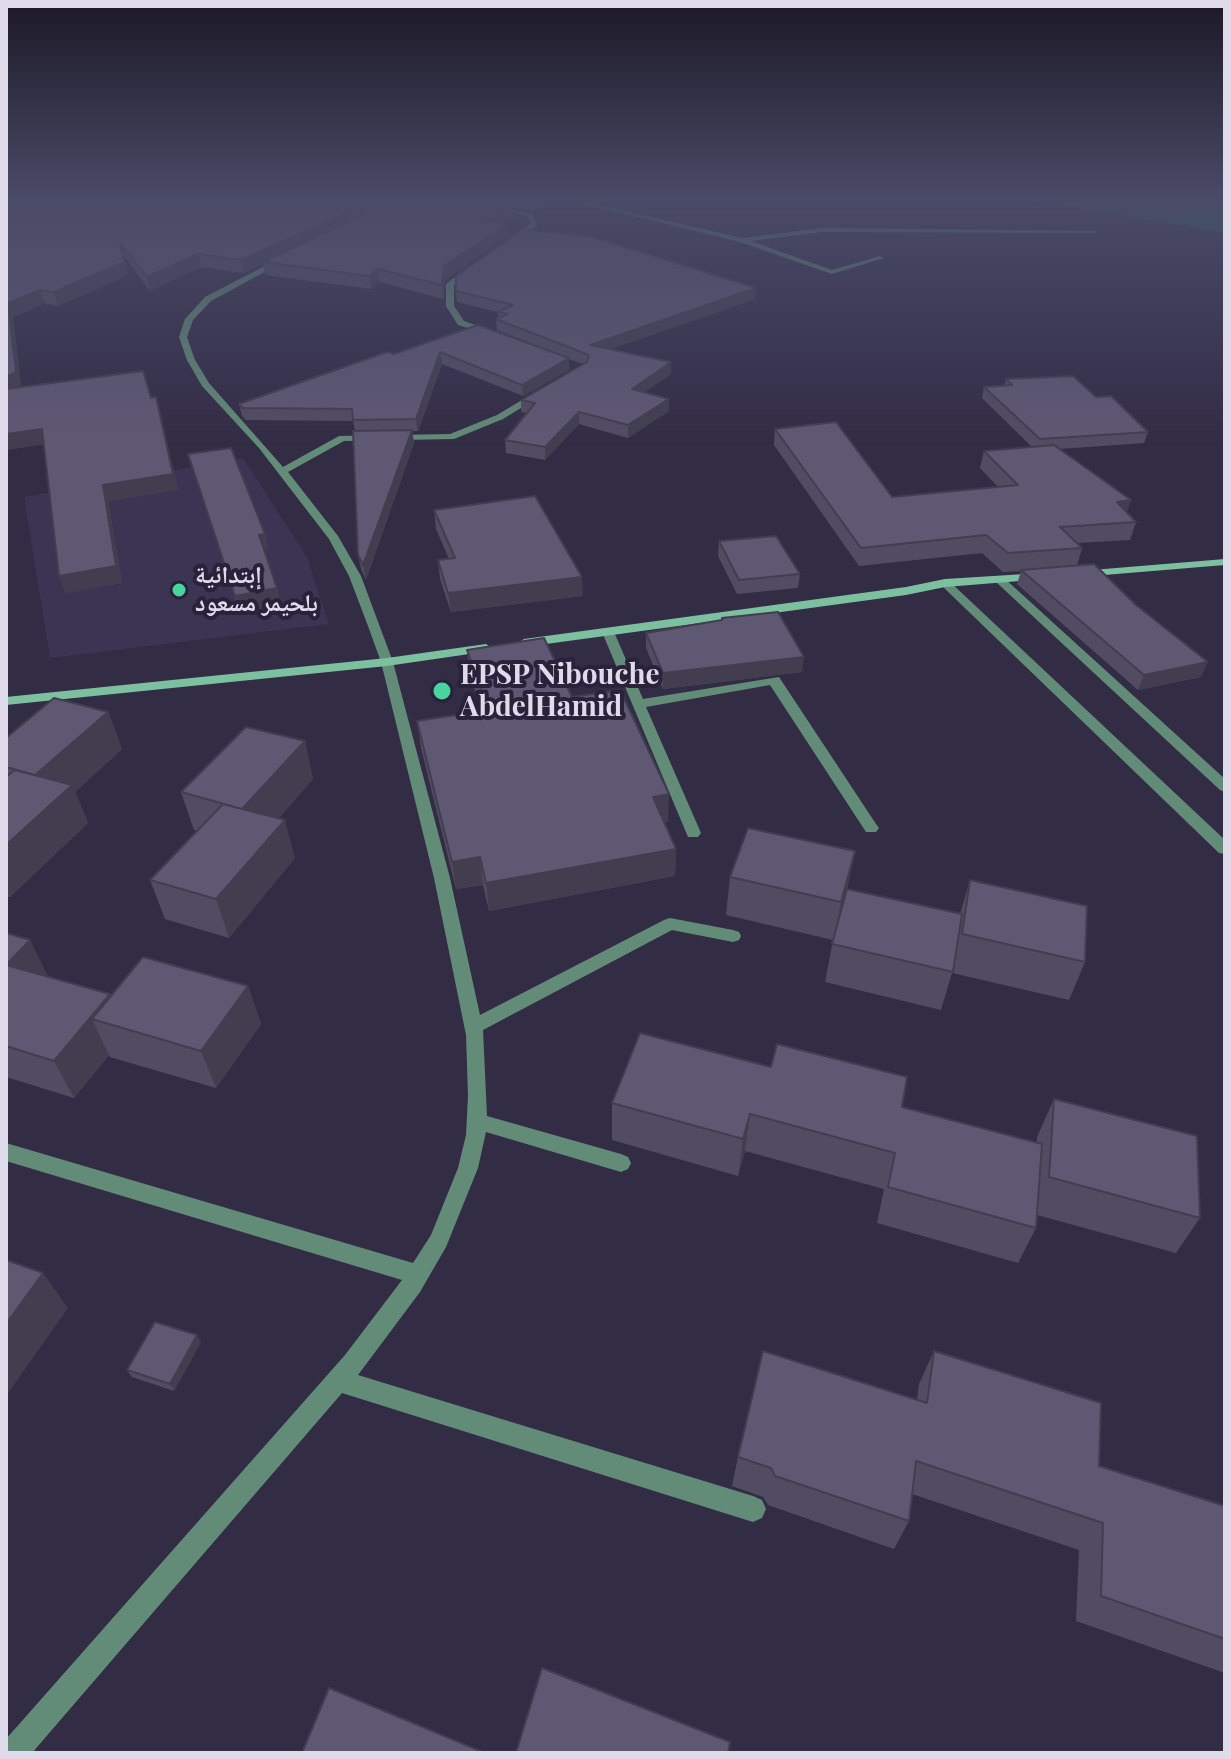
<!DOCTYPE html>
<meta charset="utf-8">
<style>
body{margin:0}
#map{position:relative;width:1231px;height:1759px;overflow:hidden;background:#332c45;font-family:"Playfair Display",serif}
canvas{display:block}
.frame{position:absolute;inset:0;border:8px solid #dfdbeb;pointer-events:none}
</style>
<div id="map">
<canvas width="1231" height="1759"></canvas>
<div class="frame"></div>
</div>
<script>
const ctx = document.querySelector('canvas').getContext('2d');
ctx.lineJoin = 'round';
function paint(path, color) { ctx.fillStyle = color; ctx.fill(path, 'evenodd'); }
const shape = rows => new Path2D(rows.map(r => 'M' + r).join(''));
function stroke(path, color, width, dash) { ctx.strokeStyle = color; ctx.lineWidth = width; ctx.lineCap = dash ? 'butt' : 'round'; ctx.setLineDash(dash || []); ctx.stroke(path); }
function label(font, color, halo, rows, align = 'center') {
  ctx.font = font + ' "Playfair Display","Noto Naskh Arabic",serif'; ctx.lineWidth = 8; ctx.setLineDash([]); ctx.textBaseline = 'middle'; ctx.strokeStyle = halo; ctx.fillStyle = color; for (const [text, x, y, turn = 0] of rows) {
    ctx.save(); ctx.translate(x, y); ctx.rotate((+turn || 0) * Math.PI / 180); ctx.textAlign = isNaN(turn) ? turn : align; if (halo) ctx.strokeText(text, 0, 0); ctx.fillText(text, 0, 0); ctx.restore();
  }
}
paint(shape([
 [243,458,307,557,329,624,50,658,24,497]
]), '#3c3453');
paint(shape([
 [1028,199,1225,199,1225,233]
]), '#17694b');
paint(shape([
 [502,199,508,199,501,207,533,214,537,225,509,243,507,240,530,224,528,216,494,209,502,199],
 [564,199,574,199,742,238,822,228,1098,231,1095,233,822,232,751,241,832,270,880,256,884,258,832,274,740,242,564,199],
 [282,257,285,261,211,301,193,320,187,337,195,360,209,383,283,467,339,436,450,434,497,415,537,391,545,393,503,419,454,439,344,441,288,472,338,536,361,576,393,662,450,878,480,1015,664,920,670,918,733,930,739,932,741,936,739,940,733,942,672,930,483,1030,487,1116,621,1154,628,1157,631,1163,628,1169,621,1172,486,1132,478,1168,446,1247,420,1292,358,1375,753,1496,762,1500,766,1509,762,1518,753,1522,342,1393,32,1753,6,1753,6,1739,345,1355,402,1280,6,1161,6,1143,413,1263,431,1235,458,1168,466,1135,468,1096,466,1035,434,878,381,662,368,626,349,576,329,539,259,448,202,386,187,360,179,337,185,319,205,297,282,257],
 [468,267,475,269,454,285,454,306,464,321,494,332,494,336,458,325,446,306,446,284,468,267],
 [1000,576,1004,578,1225,779,1225,792,1220,790,996,582,996,578,1000,576],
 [945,579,949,581,1225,840,1225,854,1219,853,941,585,941,581,945,579],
 [608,628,614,632,643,699,779,677,876,824,879,828,876,832,866,832,770,685,646,707,701,833,698,837,688,837,602,632,608,628]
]), '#638c78');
paint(shape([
 [1225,559,1225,565,1080,577,1074,574,1080,571,1225,559],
 [1041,573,1047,577,1045,579,945,587,906,595,524,647,518,643,524,639,906,587,945,579,1041,573],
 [486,644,492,648,490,651,387,666,6,705,6,697,387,658,486,644]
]), '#7dc0a0');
paint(shape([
 [6,199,498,199,496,200,506,203,506,199,563,199,562,201,532,211,517,208,517,217,500,223,507,224,508,236,445,280,443,299,380,282,371,289,265,275,263,264,244,273,201,267,150,291,124,256,128,275,58,306,45,303,13,317,21,387,151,398,160,412,178,490,108,501,122,583,65,593,44,444,6,450],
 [456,291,755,299,611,349,671,374,644,392,669,399,669,411,628,438,579,424,545,460,506,453,505,440,527,413,521,412,521,400,583,364,569,359,569,370,523,396,442,364,418,431,412,431,414,443,366,580,361,569,358,555,355,431,353,421,246,420,242,416,239,404,394,354,545,349,497,330,496,319,498,318,498,312,457,302],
 [1006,379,1096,397,1148,432,1144,443,1060,449,1136,522,1130,540,1077,543,1082,548,1077,566,1201,677,1138,690,1017,584,1021,571,1003,572,982,553,859,566,774,445,775,429,892,497,998,487,980,468,984,451,1032,447,982,398,984,387,1004,386],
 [188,454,265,534,268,548,264,549,277,588,280,603,239,611],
 [434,510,583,596,451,612,440,579,438,560,449,559,436,529],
 [719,541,800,574,798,588,737,594,718,556],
 [646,633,802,672,663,689,646,648],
 [467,650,572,697,668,822,664,822,676,849,675,876,489,911,483,885,456,889,421,748,417,721,482,711,470,676],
 [108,712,122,749,75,792,88,823,10,897,6,896,6,738],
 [305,741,313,779,278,819,295,858,229,938,165,919,150,880,197,831,194,830,181,792],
 [855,851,847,889,960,914,970,880,1085,962,1069,1000,952,973,941,1010,825,982,833,940,726,915,730,877],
 [6,933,49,977,110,996,248,986,261,1024,216,1088,110,1057,109,1055,74,1098,6,1077],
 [1054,1099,1200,1218,1176,1253,1037,1215,1036,1228,1018,1263,877,1223,884,1189,745,1151,738,1176,612,1140,612,1103,902,1107,1037,1143,1037,1137],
 [201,1342,174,1391,132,1377,127,1370],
 [934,1351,1099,1466,1225,1506,1225,1673,1076,1621,1079,1550,912,1494,909,1521,894,1549,768,1505,763,1497,732,1486,738,1457,917,1400,919,1384]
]), '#524c63');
paint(shape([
 [377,199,404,199,263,262,263,264,244,273,241,260],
 [534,199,563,199,562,201,532,211,532,200],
 [517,205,517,217,476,232,475,220],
 [507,224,508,236,445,280,443,299,442,285,444,266],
 [120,243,128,275,58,306,54,292],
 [198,254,201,267,150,291,147,277],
 [378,269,380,282,371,289,369,276],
 [756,288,755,299,590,356,590,345],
 [40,290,45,303,13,317,21,387,6,395,8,303],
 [440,352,442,364,418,431,416,419],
 [569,358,569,370,523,396,522,385],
 [671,362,671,374,632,401,632,389],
 [156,397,178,490,108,501,122,583,65,593,59,576,103,485],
 [669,399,669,411,628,438,628,425],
 [579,412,579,424,545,460,545,447],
 [42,429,47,444,6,450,6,434],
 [412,430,414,443,366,580,363,565],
 [1131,500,1125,518,1117,502],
 [265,534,268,548,262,549,259,535],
 [582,577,583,596,451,612,448,593],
 [277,588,280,603,239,611,235,596],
 [804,657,802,672,663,689,663,673],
 [1208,662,1201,677,1138,690,1144,675],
 [108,712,122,749,75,792,88,823,10,897,6,890,6,845,35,775],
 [305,741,313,779,253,847,242,809],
 [669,794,668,822,652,824,653,797],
 [285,820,295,858,229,938,216,899],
 [676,849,675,876,489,911,486,883],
 [855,851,847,889,833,940,841,902],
 [480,857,483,885,456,889,452,862],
 [30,940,49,978,6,965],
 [248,986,261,1024,216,1088,201,1051],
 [110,994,125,1029,92,1019,109,1055,74,1098,54,1061],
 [750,1114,745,1151,738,1176,743,1139],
 [43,1273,68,1308,6,1396,6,1324],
 [197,1335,201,1342,174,1391,170,1384]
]), '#423e50');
const building = shape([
 [6,199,377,199,241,260,198,254,147,277,120,243,124,262,54,292,40,290,8,303,16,372,6,377,6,199],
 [397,199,491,199,517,205,475,220,507,224,444,266,442,285,378,269,369,276,263,262,397,199],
 [523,229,593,237,756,288,590,345,671,362,632,389,669,399,628,425,579,412,545,447,505,440,535,403,521,400,587,362,589,355,496,319,508,314,498,312,513,305,456,291,456,276,523,229],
 [478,325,569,358,522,385,440,352,416,419,353,420,352,409,243,408,239,404,387,352,394,354,478,325],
 [143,371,151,398,156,397,173,474,103,485,116,566,59,576,42,429,6,434,6,389,143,371],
 [1073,376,1096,397,1111,396,1148,432,1040,439,984,387,1012,385,1006,379,1073,376],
 [836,422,892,497,1018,485,984,451,1054,445,1131,500,1117,502,1136,522,1060,527,1082,548,1008,553,986,535,861,548,775,429,836,422],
 [412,430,363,565,358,555,353,431,412,430],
 [231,448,265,534,259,535,277,588,235,596,188,454,231,448],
 [535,496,582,577,448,593,438,560,455,558,434,510,535,496],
 [776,536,800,574,739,580,719,541,776,536],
 [1094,564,1136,605,1208,662,1144,675,1021,570,1094,564],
 [778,612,804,657,663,673,646,633,722,620,722,618,778,612],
 [544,638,572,697,620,690,669,794,653,797,676,849,486,883,480,857,452,862,417,721,489,710,467,650,544,638],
 [54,698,108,712,35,775,6,767,6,738,54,698],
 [246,727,305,741,242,809,181,792,246,727],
 [15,770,72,785,6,845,6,777,15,770],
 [223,804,285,820,216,899,150,880,223,804],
 [748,828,855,851,841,902,730,877,748,828],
 [970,880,1087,906,1085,962,962,934,970,880],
 [847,889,962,914,953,972,832,944,847,889],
 [6,933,30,940,6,965,6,933],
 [143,957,248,986,201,1051,92,1019,143,957],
 [6,965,110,994,54,1061,6,1046,6,965],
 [640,1033,771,1067,777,1044,907,1077,902,1107,1042,1144,1036,1228,888,1187,895,1153,750,1114,743,1139,612,1103,640,1033],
 [1054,1099,1197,1136,1200,1218,1049,1177,1054,1099],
 [6,1260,43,1273,6,1324,6,1260],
 [155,1322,197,1335,170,1384,127,1370,155,1322],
 [763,1351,927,1403,934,1351,1101,1403,1099,1466,1225,1506,1225,1639,1101,1596,1103,1523,916,1461,909,1521,775,1476,771,1468,738,1457,763,1351],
 [542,1668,730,1742,728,1753,516,1753,542,1668],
 [329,1688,485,1753,302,1753,329,1688]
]);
paint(building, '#5f5873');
stroke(building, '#423e50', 2);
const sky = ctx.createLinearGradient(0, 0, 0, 445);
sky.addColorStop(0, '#1c1826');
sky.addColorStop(0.45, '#4a4b68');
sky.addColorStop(1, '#4a4b6800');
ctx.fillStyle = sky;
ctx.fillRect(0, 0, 1231, 445);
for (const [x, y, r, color] of [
 [179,590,8,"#48d49d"],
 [442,691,10,"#48d49d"]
]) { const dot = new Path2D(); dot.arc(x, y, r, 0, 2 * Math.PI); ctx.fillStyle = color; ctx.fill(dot); stroke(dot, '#29223a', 3); }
label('bold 24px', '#dfdbeb', '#29223a', [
 ["إبتدائية",195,576],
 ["بلحيمر مسعود",195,604]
], 'left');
label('bold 28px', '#dfdbeb', '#29223a', [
 ["EPSP Nibouche",460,675],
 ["AbdelHamid",460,707]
], 'left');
</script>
